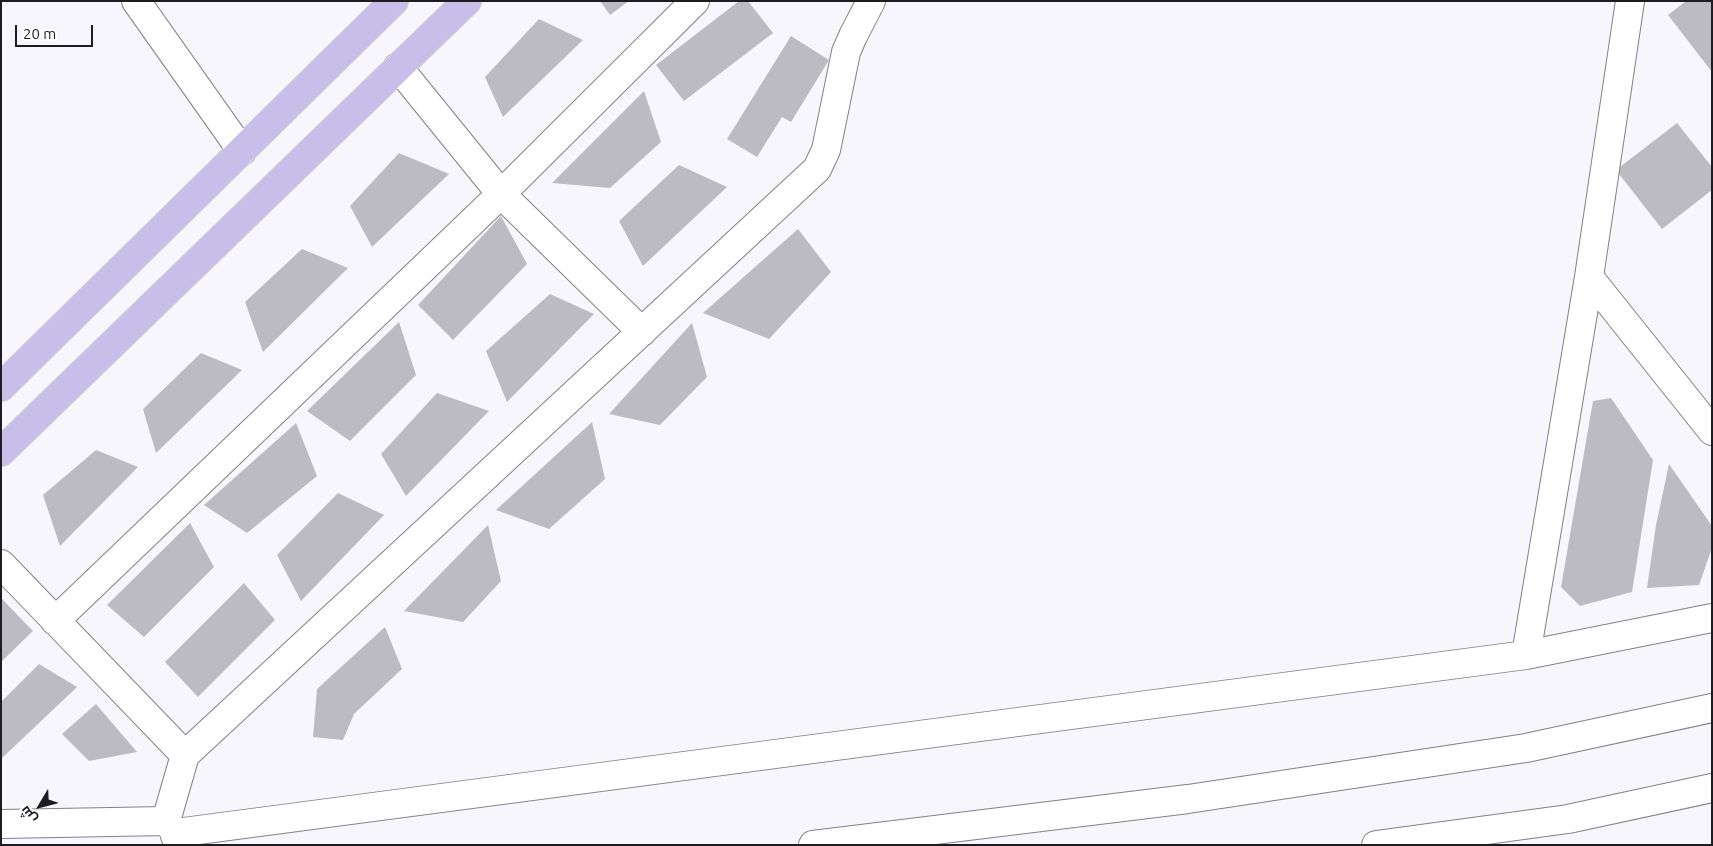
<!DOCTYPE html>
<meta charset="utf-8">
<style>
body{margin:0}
#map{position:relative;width:1713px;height:846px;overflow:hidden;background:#f7f6fd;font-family:Ubuntu,Cairo,sans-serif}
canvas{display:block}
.frame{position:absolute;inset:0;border:2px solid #1d1c1f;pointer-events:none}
.north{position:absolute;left:15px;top:781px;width:50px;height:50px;-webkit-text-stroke:4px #fff;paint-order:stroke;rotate:233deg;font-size:14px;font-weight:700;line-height:20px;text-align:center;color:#1d1c1f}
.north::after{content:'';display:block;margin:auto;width:18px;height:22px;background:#1d1c1f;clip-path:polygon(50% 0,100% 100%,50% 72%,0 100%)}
.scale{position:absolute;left:15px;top:25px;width:78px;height:22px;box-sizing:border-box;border:2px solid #1d1c1f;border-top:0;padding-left:6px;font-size:15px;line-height:18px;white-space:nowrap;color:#1d1c1f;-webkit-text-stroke:4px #fff;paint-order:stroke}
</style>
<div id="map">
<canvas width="1713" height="846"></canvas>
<div class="frame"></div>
<div class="north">ش</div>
<div class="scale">20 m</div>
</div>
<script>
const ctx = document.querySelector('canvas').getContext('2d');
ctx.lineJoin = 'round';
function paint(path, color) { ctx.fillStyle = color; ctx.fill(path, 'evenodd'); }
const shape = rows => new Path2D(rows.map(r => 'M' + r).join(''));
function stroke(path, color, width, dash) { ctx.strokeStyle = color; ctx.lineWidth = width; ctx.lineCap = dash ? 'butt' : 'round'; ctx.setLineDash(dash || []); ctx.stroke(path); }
paint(shape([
 [600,1,629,1,610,15],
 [739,1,748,1,773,33,684,101,656,65],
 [1686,1,1712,1,1712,72,1668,15],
 [539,19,583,40,503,117,485,77],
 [791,36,829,60,791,122,782,117,757,157,727,139],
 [644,91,661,142,610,188,552,183],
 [1677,123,1712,167,1712,190,1662,229,1616,170],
 [399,153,449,174,372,247,350,206],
 [679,165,727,187,643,266,619,221],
 [501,216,527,264,453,340,418,305],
 [798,229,831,272,769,339,703,313],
 [302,249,348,268,263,352,245,302],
 [550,294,594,314,507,402,486,351],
 [399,322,416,375,350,441,307,411],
 [692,323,707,377,660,425,609,414],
 [201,353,242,370,156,453,143,409],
 [437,393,489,411,406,496,381,454],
 [1611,398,1653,460,1632,592,1580,606,1561,587,1593,401],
 [592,422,605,479,549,529,496,510],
 [296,423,317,476,247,533,204,505],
 [96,450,138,467,60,546,43,495],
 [1669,464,1712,526,1712,548,1699,585,1647,588,1656,525],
 [338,493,384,515,301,601,277,555],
 [190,523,214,567,144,637,107,605],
 [488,525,501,581,463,622,404,611],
 [244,583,275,620,198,697,165,662],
 [1,598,33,631,1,662],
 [385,627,402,669,354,714,343,740,313,737,317,689],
 [39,664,77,687,1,759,1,702],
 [96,704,137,752,89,761,62,734]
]), '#bcbbc1');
const minor = shape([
 [136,1,242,151],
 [398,67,501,194,642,332],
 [1589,277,1712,431],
 [1,564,185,755],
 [55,621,501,194,695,1],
 [1526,655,1589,277,1630,1],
 [166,821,185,755,817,169,826,150,846,52,853,36,871,1],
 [1,824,166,821,176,833,175,836],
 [176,833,1526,655,1712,618],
 [813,845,1188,799,1526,748,1712,708],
 [1376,845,1568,819,1712,788]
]);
const major = shape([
 [1,387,394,1],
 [1,452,467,1]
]);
stroke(minor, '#828187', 30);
stroke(major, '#d2d2d2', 30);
stroke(minor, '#fff', 28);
stroke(major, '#c8beea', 28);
</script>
